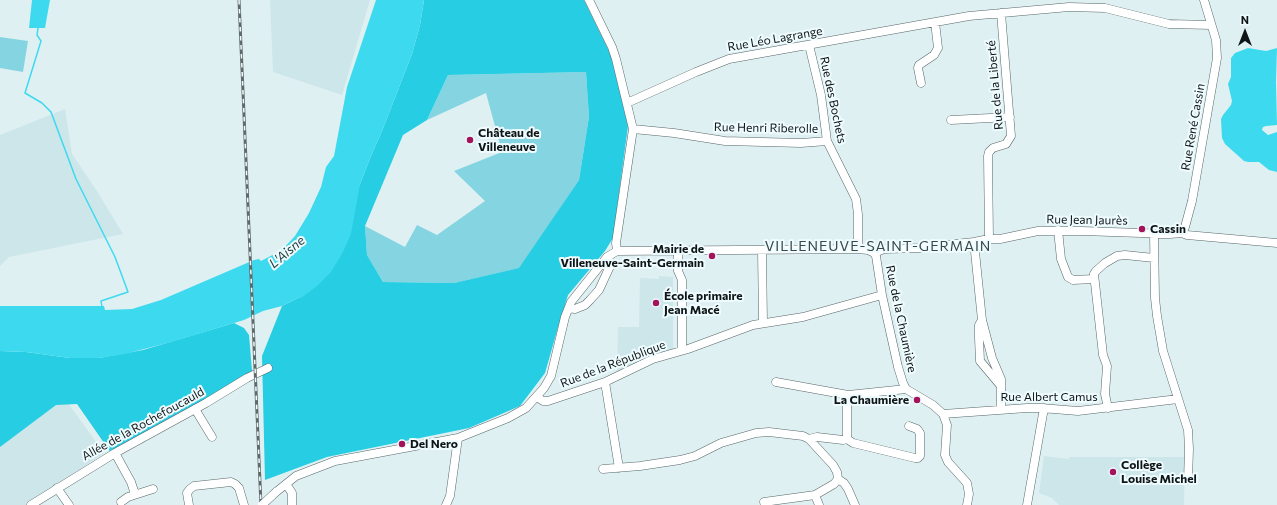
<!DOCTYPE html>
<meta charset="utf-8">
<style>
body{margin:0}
#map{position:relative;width:1277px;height:505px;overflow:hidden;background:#dff0f2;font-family:Commissioner,sans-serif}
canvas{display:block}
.north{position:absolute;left:1225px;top:12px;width:40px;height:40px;-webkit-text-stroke:3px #effcff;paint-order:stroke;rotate:0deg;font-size:11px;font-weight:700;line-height:16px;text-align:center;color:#0f1516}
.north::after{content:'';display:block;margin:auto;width:14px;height:18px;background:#0f1516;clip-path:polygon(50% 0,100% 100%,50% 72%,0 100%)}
</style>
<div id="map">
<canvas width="1277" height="505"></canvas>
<div class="north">N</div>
</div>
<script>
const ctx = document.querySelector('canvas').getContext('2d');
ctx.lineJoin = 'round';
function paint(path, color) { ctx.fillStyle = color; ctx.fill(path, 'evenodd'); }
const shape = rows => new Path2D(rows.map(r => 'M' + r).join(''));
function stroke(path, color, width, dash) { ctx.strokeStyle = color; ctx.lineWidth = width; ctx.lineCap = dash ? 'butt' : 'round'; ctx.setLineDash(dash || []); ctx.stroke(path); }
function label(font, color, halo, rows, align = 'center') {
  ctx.font = font + ' Commissioner,sans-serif'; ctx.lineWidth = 4; ctx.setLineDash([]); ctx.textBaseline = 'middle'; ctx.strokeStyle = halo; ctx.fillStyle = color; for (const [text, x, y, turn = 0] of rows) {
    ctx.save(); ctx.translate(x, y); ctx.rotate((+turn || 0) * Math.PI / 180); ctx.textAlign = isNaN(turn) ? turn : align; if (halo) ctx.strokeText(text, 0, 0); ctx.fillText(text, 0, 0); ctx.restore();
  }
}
paint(shape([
 [270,0,370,0,342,95,273,72],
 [65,109,72,154,97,191,123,234,9,257,0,266,0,135],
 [659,276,673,277,673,350,649,356,617,372,618,327,639,327,640,278,659,279],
 [63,396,104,453,27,505,0,505,0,434],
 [1044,456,1069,459,1069,457,1185,457,1184,505,1059,505,1052,498,1039,493]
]), '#cce6ea');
paint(shape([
 [0,37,28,41,23,72,0,68],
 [586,72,589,117,579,180,520,268,454,283,383,282,367,255,365,226,405,247,417,225,437,235,485,201,454,171,502,152,486,93,427,120,448,75]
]), '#84d5e1');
paint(shape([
 [424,0,584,0,611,55,628,126,613,238,605,251,568,295,559,324,545,373,520,406,469,428,327,457,265,480,262,356,282,306,300,297,360,184,371,156,382,131,412,54,420,25],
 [586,72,589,117,579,180,519,268,454,283,383,282,367,255,365,226,403,135,427,120,448,75],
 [234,323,244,328,249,335,252,371,228,387,111,453,77,404,56,405,0,447,0,351,26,352,70,358,99,358,143,350]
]), '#27cde2');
paint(shape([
 [32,0,50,0,45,28,29,28],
 [376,0,424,0,420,25,412,54,382,131,371,156,360,184,351,234,343,252,331,272,317,286,301,298,300,297,282,306,263,311,244,320,171,342,125,354,99,358,70,358,26,352,0,351,0,306,104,306,105,310,132,309,161,300,254,260,259,259,261,261,282,250,295,236,309,213,321,187,326,167,334,156,347,87],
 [1248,48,1266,51,1277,48,1276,82,1277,125,1266,126,1263,127,1262,130,1268,135,1277,132,1277,172,1269,170,1259,162,1248,162,1244,161,1225,144,1222,138,1221,119,1223,115,1231,105,1232,101,1228,84,1231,77,1231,58,1235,53]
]), '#3ddaef');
stroke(shape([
 [38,28,37,35,41,41,25,93,42,103,51,112,76,179,115,257,128,292,101,301,102,307]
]), '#3ddaef', 1.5);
const minor = shape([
 [589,0,612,47,616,59,633,129,616,243,617,251],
 [809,45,821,95,827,141,856,199,858,214,858,249],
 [921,83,918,68,919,65,934,55,938,48,935,22],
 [627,103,696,72,729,59,969,16,1069,7,1105,8,1169,24,1211,25],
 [951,120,1010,117],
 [633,129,674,133,725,141,801,143,827,141],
 [1058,230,1061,259,1068,277,1073,280,1094,279],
 [1182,233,1185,227,1192,201,1217,58,1216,40,1204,0],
 [1182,233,1187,235,1277,243],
 [1154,234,1155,298,1157,316,1163,351,1188,430,1189,449,1188,480],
 [989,239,988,156,989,152,993,148,1006,144,1011,136,1001,13],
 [974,242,982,320,992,358,1001,379,1001,409],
 [762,250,763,323],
 [678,251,678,271,682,280,682,350],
 [874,253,884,249,919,248,974,242,989,239,1000,239,1038,231,1082,231,1170,234,1182,233],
 [874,253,876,256,882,295,898,367,903,383,906,389,933,405,943,414,947,425,945,455,948,462,967,483,969,494,967,505],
 [569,308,575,309,585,305,590,300,599,290,611,264,607,257],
 [982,320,979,325,979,338,980,361,1001,386],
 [605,382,619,468],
 [776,382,848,395,906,389],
 [848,395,847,403,847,439,853,443,915,458,918,458,920,456,920,433,917,429,909,426],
 [537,397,543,401,548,401,605,382,653,359,688,349,753,325,803,317,882,295],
 [1108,408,1105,394,1107,366,1103,355,1094,274,1096,271,1105,263,1117,256,1125,255,1154,258],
 [195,409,212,437],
 [943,414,1027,408,1041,408,1078,411,1178,399],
 [809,439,817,437,843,440,847,439],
 [115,453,131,482,135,494],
 [603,469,640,466,680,460,695,456,721,443,756,433,769,432,803,436,809,439,833,465,837,472,838,479,844,483,848,489,855,505],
 [286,484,292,493,292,505],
 [57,488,69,505],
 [276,492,296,476,335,461,458,438,508,418,526,408,544,388,551,376,565,317,571,302,607,257,617,251,858,249,868,250,874,253],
 [815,495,834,484,838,479],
 [121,502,128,497,153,489],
 [764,502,815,495,819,505],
 [31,505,115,453,206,403,247,378,268,368],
 [189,505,187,493,190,489,194,486,231,482,235,484,239,488,244,505],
 [446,505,450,496,458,438],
 [1027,505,1044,408]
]);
stroke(minor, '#576668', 9);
stroke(minor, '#fff', 8);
const rail = shape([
 [239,0,261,505]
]);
stroke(rail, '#5f696a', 3);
stroke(rail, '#effcff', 1.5, [4.5]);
const minorBridge = shape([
 [262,505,276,492]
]);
stroke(minorBridge, '#576668', 9, []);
stroke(minorBridge, '#fff', 8);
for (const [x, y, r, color] of [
 [470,140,4,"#a2135a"],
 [1142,229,4,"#a2135a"],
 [712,256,4,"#a2135a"],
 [656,303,4,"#a2135a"],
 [917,400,4,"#a2135a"],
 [402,444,4,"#a2135a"],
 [1113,472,4,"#a2135a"]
]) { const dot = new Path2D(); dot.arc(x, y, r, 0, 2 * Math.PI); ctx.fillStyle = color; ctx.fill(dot); stroke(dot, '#effcff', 1.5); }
label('12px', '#0f1516', '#effcff', [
 ["Rue Léo Lagrange",775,39,-10],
 ["Rue de la Liberté",995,85,-95],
 ["Rue des Bochets",833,100,78],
 ["Rue René Cassin",1193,127,-80],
 ["Rue Henri Riberolle",766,128,1],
 ["Rue Jean Jaurès",1087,220,1],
 ["Rue de la Chaumière",901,319,78],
 ["Rue de la République",613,364,-21],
 ["Rue Albert Camus",1049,397],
 ["Allée de la Rochefoucauld",143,424,-29]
]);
label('bold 12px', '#0f1516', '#effcff', [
 ["Château de",478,133],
 ["Villeneuve",478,147],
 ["Cassin",1150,229],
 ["Mairie de",704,249,"right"],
 ["Villeneuve-Saint-Germain",704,263,"right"],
 ["École primaire",664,296],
 ["Jean Macé",664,310],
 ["La Chaumière",909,400,"right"],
 ["Del Nero",410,444],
 ["Collège",1121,465],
 ["Louise Michel",1121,479]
], 'left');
label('italic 13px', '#274044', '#effcff', [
 ["L'Aisne",287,252,-40]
]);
ctx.letterSpacing = '1px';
label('14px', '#3a484a', '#effcff', [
 ["VILLENEUVE-SAINT-GERMAIN",878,246]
]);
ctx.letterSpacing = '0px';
</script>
